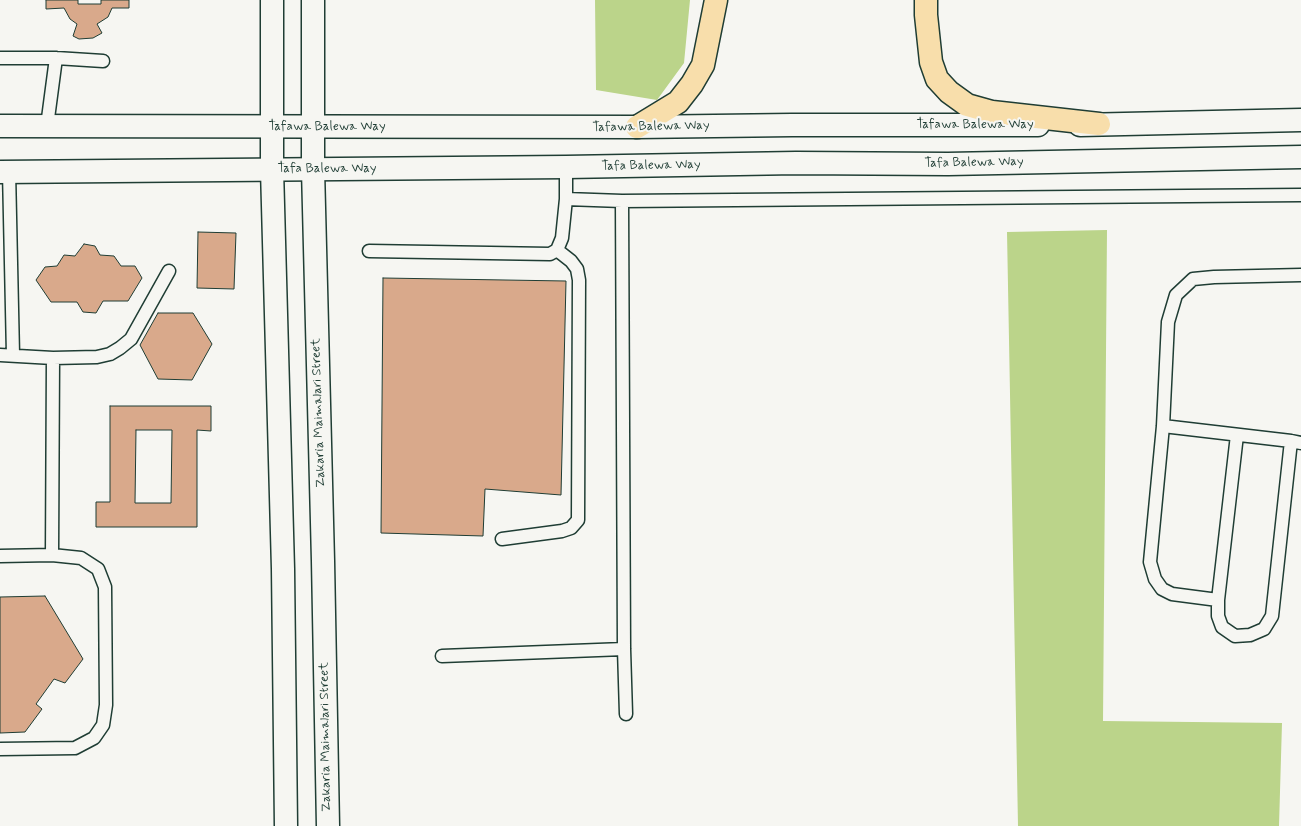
<!DOCTYPE html>
<style>
body{margin:0}
canvas{display:block;background:#f6f6f2}
</style>
<canvas width="1301" height="826"></canvas>
<script>
const ctx = document.querySelector('canvas').getContext('2d');
ctx.lineJoin = 'round';
function paint(path, color) { ctx.fillStyle = color; ctx.fill(path, 'evenodd'); }
const shape = rows => new Path2D(rows.map(r => 'M' + r).join(''));
function stroke(path, color, width, dash) { ctx.strokeStyle = color; ctx.lineWidth = width; ctx.lineCap = dash ? 'butt' : 'round'; ctx.setLineDash(dash || []); ctx.stroke(path); }
function label(font, color, halo, rows, align = 'center') {
  ctx.font = font + ' Mynerve,sans-serif'; ctx.lineWidth = 4; ctx.setLineDash([]); ctx.textBaseline = 'middle'; ctx.strokeStyle = halo; ctx.fillStyle = color; for (const [text, x, y, turn = 0] of rows) {
    ctx.save(); ctx.translate(x, y); ctx.rotate((+turn || 0) * Math.PI / 180); ctx.textAlign = isNaN(turn) ? turn : align; if (halo) ctx.strokeText(text, 0, 0); ctx.fillText(text, 0, 0); ctx.restore();
  }
}
paint(shape([
 [595,0,690,0,684,63,657,100,596,90],
 [1107,230,1103,721,1282,723,1279,826,1018,826,1007,232]
]), '#bbd48a');
const building = shape([
 [46,0,78,0,78,4,101,4,101,0,129,0,129,8,112,8,108,17,97,24,102,33,93,38,79,39,73,36,77,24,70,19,64,8,46,9,46,0],
 [198,232,236,233,234,289,197,288,198,232],
 [84,244,95,246,100,255,114,256,121,266,135,266,142,278,128,301,103,301,96,313,83,312,77,302,51,302,36,280,45,267,57,266,64,255,75,256,84,244],
 [383,278,566,281,561,495,485,489,483,536,381,533,383,278],
 [158,313,193,313,212,344,192,380,158,379,140,345,158,313],
 [110,406,211,406,211,431,197,430,197,527,96,527,96,502,110,502,110,406],
 [136,430,172,430,171,503,135,503,136,430],
 [45,596,83,659,65,683,54,679,36,704,42,709,25,732,0,733,0,597,45,596]
]);
paint(building, '#d9a98b');
stroke(building, '#1f3d34', 1);
const service = shape([
 [0,58,56,58,103,61],
 [47,126,56,58],
 [566,167,566,199,622,201,624,649,626,714],
 [9,171,13,355],
 [622,201,1301,195],
 [369,251,550,254,557,250,562,238,566,199],
 [1301,275,1214,277,1193,279,1176,295,1168,322,1163,426,1150,562,1155,579,1162,589,1172,594,1218,600,1218,616,1222,627,1235,636,1250,635,1264,629,1272,616,1291,441,1301,443],
 [0,355,53,358,52,555],
 [53,358,97,357,110,354,120,348,131,339,169,271],
 [1163,426,1291,441],
 [502,539,562,531,571,528,578,520,579,280,577,269,571,261,557,250],
 [0,556,52,555,81,558,98,569,105,587,106,705,103,725,94,738,75,748,0,749],
 [1218,600,1237,435],
 [442,656,624,649]
]);
const tertiary = shape([
 [272,0,272,169,283,569,286,826],
 [313,0,313,169,323,561,328,826]
]);
const secondary = shape([
 [1080,125,1301,120],
 [0,126,637,127,792,125,1038,125],
 [0,172,566,167,796,163,948,164,1301,157]
]);
const primary = shape([
 [926,0,926,15,931,62,937,79,949,92,967,105,992,112,1099,124],
 [637,127,678,102,692,84,703,65,716,0]
]);
stroke(service, '#1f3d34', 15);
stroke(tertiary, '#1f3d34', 25);
stroke(secondary, '#1f3d34', 25);
stroke(primary, '#1f3d34', 25);
stroke(service, '#f6f6f2', 12);
stroke(tertiary, '#f6f6f2', 22);
stroke(secondary, '#f6f6f2', 22);
stroke(primary, '#f8deab', 22);
label('13px', '#1f3d34', '#f6f6f2', [
 ["Tafawa Balewa Way",975,125],
 ["Tafawa Balewa Way",327,127],
 ["Tafawa Balewa Way",651,127,-1],
 ["Tafa Balewa Way",974,163,-1],
 ["Tafa Balewa Way",651,166,-1],
 ["Tafa Balewa Way",327,169],
 ["Zakaria Maimalari Street",319,413,-92],
 ["Zakaria Maimalari Street",326,737,-91]
]);
</script>
